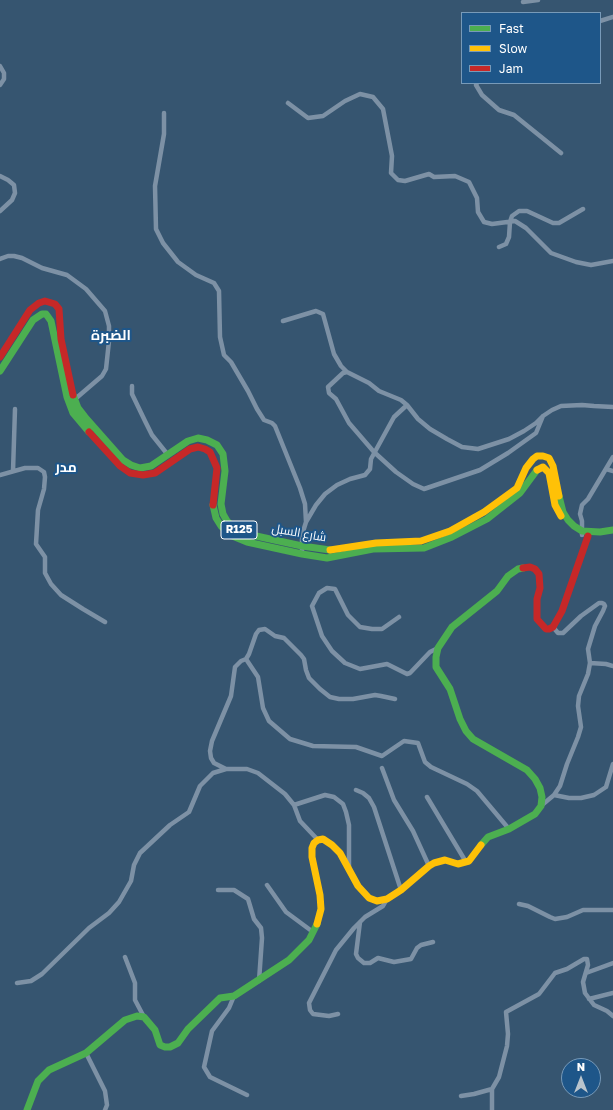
<!DOCTYPE html>
<meta charset="utf-8">
<style>
body{margin:0}
#map{position:relative;width:613px;height:1110px;overflow:hidden;background:#365570;font-family:"Golos Text",sans-serif}
canvas{display:block}
.legend{position:absolute;left:461px;top:12px;width:140px;height:72px;box-sizing:border-box;background:#1e5689;border:1px solid #789ab8;margin:0;padding:5px 7px;list-style:none;font-size:12px;color:#fff}
.legend li{display:flex;align-items:center;gap:8px;height:20px}
.legend b{width:20px;border:1px solid #789ab8}
.north{position:absolute;left:561px;top:1058px;width:40px;height:40px;box-sizing:border-box;background:#1e5689;border:1px solid #789ab8;border-radius:50%;rotate:0deg;font-size:11px;font-weight:700;line-height:16px;text-align:center;color:#fff}
.north::after{content:'';display:block;margin:auto;width:14px;height:18px;background:#b9c4cd;clip-path:polygon(50% 0,100% 100%,50% 72%,0 100%)}
</style>
<div id="map">
<canvas width="613" height="1110"></canvas>
<ul class="legend">
<li><b style="height:5px;background:#4caf50"></b>Fast</li>
<li><b style="height:5px;background:#ffc107"></b>Slow</li>
<li><b style="height:5px;background:#c62828"></b>Jam</li>
</ul>
<div class="north">N</div>
</div>
<script>
const ctx = document.querySelector('canvas').getContext('2d');
ctx.lineJoin = 'round';
const shape = rows => new Path2D(rows.map(r => 'M' + r).join(''));
function stroke(path, color, width, dash) { ctx.strokeStyle = color; ctx.lineWidth = width; ctx.lineCap = dash ? 'butt' : 'round'; ctx.setLineDash(dash || []); ctx.stroke(path); }
function label(font, color, halo, rows, align = 'center') {
  ctx.font = font + ' "Golos Text",Cairo,sans-serif'; ctx.lineWidth = 4; ctx.setLineDash([]); ctx.textBaseline = 'middle'; ctx.strokeStyle = halo; ctx.fillStyle = color; for (const [text, x, y, turn = 0] of rows) {
    ctx.save(); ctx.translate(x, y); ctx.rotate((+turn || 0) * Math.PI / 180); ctx.textAlign = isNaN(turn) ? turn : align; if (halo) ctx.strokeText(text, 0, 0); ctx.fillText(text, 0, 0); ctx.restore();
  }
}
stroke(shape([
 [523,2,538,0],
 [600,21,613,17],
 [0,66,4,73,4,79,0,85],
 [477,83,476,85,482,95,499,110,514,115,561,153],
 [288,103,308,118,323,116,345,101,360,94,373,97,383,109,392,156,391,173,398,180,405,181,429,174,434,177,455,176,469,182,477,198,478,212,484,222,492,224,515,221,526,228,551,253,576,262,591,265,613,261],
 [164,113,164,134,155,186,156,229,163,243,178,262,196,275,214,283,219,291,220,337,224,355,231,362,248,391,257,409,264,420,272,423,275,426,300,488,305,504,306,522],
 [0,176,8,180,14,185,15,193,12,200,0,211],
 [499,247,506,244,509,237,510,222,512,216,519,211,527,211,553,223,559,223,583,209],
 [0,259,8,256,14,256,22,258,42,268,67,275,86,289,105,311,109,326,109,341,106,369,102,376,74,400],
 [283,321,316,311,323,314,334,354,341,366,347,372],
 [132,386,132,394,145,421,152,435,168,455],
 [543,416,536,433,508,453,480,470,424,489,413,484,396,472,374,452,349,423,336,399,329,393,328,387,343,373,347,372,369,383,379,391,401,400,407,405,418,419,430,429,447,439,462,447,478,449,509,439,524,431,536,423,543,416,552,410,561,406,582,405,594,406,613,407],
 [606,469,613,471],
 [13,471,15,409],
 [0,475,25,468,38,468,44,472,45,477,44,489,38,510,36,544,45,557,45,573,51,584,61,595,83,609,105,622],
 [582,535,582,521,580,514,582,505,588,499,613,457],
 [302,554,302,535,306,522,316,505,325,494,337,485,350,479,365,475,370,469,371,459,394,417,407,405],
 [399,617,382,629,372,629,360,627,348,615,335,589,327,588,319,593,312,606,322,636,332,651,345,663,360,669,387,664,407,674,410,673,430,652,438,648],
 [246,659,258,677,263,708,269,721,290,739,313,746,356,747,382,756,404,741,418,743,425,762,431,767,467,784,477,791,509,829],
 [590,663,606,664,613,666],
 [382,768,394,800,413,831,429,866],
 [226,769,214,763,211,758,210,751,212,741,231,696,235,667,241,661,246,659,249,654,256,634,259,630,265,629,275,636,284,638,301,655,304,659,306,670,309,678,320,689,330,697,339,699,353,699,375,695,381,696,395,699],
 [356,790,363,793,369,798,374,807,401,890],
 [554,795,569,798,581,798,594,795,606,787,613,764],
 [427,797,466,862],
 [294,805,325,795,334,797,343,804,346,812,349,825,349,867],
 [542,805,554,795,560,786,567,764,578,737,581,727,578,706,579,696,588,674,590,663,588,649,595,626,603,611,605,606,604,604,602,603,599,603,581,616,563,633,558,633,553,627],
 [267,885,286,912,313,932],
 [218,890,234,890,248,899,254,919,261,928,262,938,259,981],
 [519,904,528,906,550,917,555,919,567,917,583,910,613,910],
 [360,922,356,954,358,958,364,963,370,963,378,958,394,962,411,959,417,948,421,945,433,942],
 [125,957,135,983,135,1000,144,1017],
 [586,973,613,963],
 [17,983,31,981,42,974,89,928,109,913,119,902,131,881,134,865,140,853,170,825,189,812,200,786,213,773,226,769,247,769,258,773,285,794,294,805,300,821,318,840],
 [234,996,229,1008,212,1031,204,1067,210,1077,247,1095],
 [589,999,613,993],
 [338,1014,329,1016,313,1014,310,1010,309,1003,336,950,354,928,365,917,383,906,387,899],
 [86,1053,105,1091,107,1105,105,1110],
 [461,1096,474,1094,492,1089],
 [492,1110,492,1089,499,1077,507,1046,508,1034,506,1012,539,994,555,973,567,969,584,959,587,959,588,965,583,982,585,993,594,1005,607,1011,613,1016]
]), '#7d91a5', 4.5);
stroke(shape([
 [0,371,33,320,42,314,46,314,51,321,67,397,73,413,89,432],
 [73,395,78,408,85,417,123,460,131,465,140,468,151,466,188,441,198,438,207,440,217,445,223,454,225,471,221,504,223,514,227,521,233,527,247,534,302,546,330,550],
 [559,496,563,512,568,520,574,526,582,531,600,532,613,530],
 [213,505,216,518,221,526,230,535,247,542,302,554,327,558,373,549,424,548,452,537,487,519,520,493,537,470],
 [481,845,488,837,509,829,535,814,541,806,542,797,540,788,535,779,527,770,473,739,466,731,460,719,450,689,436,667,436,657,438,648,452,627,497,591,508,576,518,569,523,568],
 [27,1110,38,1081,49,1070,86,1053,125,1020,137,1016,144,1017,155,1030,160,1045,165,1047,170,1047,178,1043,188,1029,220,998,234,996,289,960,309,940,317,924]
]), '#4caf50', 7);
stroke(shape([
 [537,470,543,467,549,473,555,505,561,516],
 [330,550,376,543,421,541,450,531,484,512,517,488,526,468,533,459,537,456,543,456,549,458,553,466,559,496],
 [317,924,321,909,320,895,312,857,312,848,314,843,318,840,323,839,332,845,340,853,358,886,369,898,377,901,387,899,401,890,429,866,434,863,445,860,458,864,469,861,481,845]
]), '#ffc107', 7);
stroke(shape([
 [0,357,30,310,39,303,45,301,55,304,59,309,61,339,73,395],
 [89,432,120,466,130,473,143,475,155,473,190,449,198,447,205,449,210,452,217,468,213,505],
 [523,568,530,567,535,569,539,574,540,588,537,599,537,619,546,629,549,629,553,627,562,611,588,536]
]), '#c62828', 7);
for (const [x, y, w] of [
 [239,530,36]
]) { const box = new Path2D(); box.roundRect(x - w / 2, y - 9, w, 18, 3); ctx.fillStyle = '#1e5689'; ctx.fill(box); stroke(box, '#fff', 1); }
label('bold 11px', '#fff', null, [
 ["R125",239,530]
]);
label('12px', '#fff', '#1e5689', [
 ["شارع السبل",299,533,10]
]);
label('bold 14px', '#fff', '#1e5689', [
 ["الضبرة",111,336],
 ["مدر",66,468]
]);
</script>
